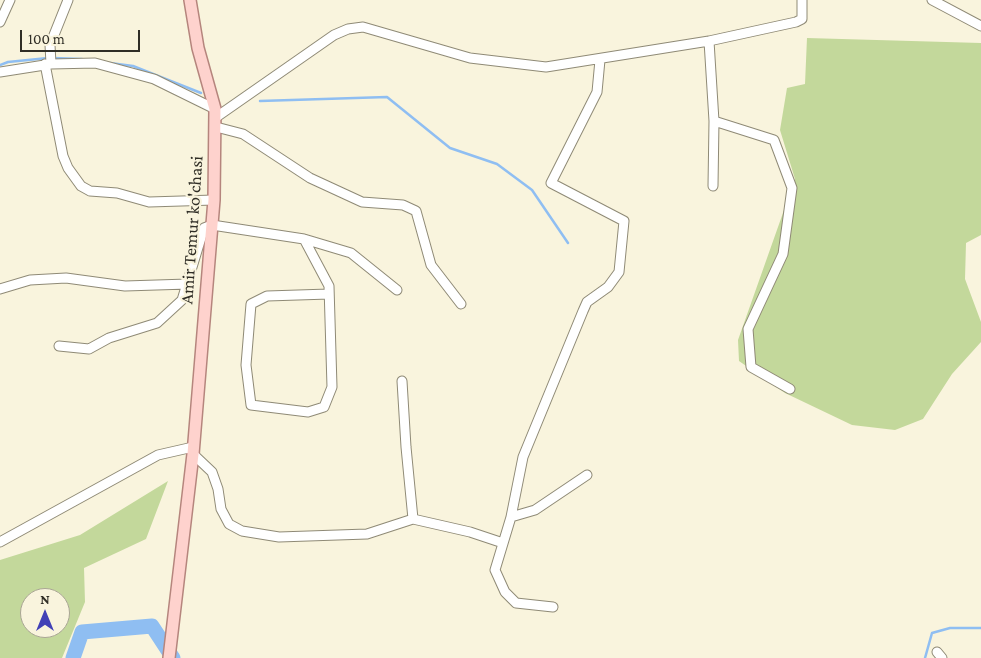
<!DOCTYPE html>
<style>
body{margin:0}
#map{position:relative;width:981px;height:658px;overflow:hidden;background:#f9f4dd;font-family:"Crimson Pro",serif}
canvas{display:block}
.north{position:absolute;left:20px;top:588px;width:50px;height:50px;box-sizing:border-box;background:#f9f4dd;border:1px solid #a9a594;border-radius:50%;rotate:0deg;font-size:14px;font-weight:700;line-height:20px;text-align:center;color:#302e26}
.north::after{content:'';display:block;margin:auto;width:18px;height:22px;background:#4241b6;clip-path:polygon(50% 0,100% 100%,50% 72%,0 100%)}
.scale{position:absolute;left:20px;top:30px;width:120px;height:22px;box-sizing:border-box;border:2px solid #302e26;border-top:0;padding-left:6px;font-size:15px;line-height:18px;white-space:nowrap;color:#302e26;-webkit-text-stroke:4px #f9f4dd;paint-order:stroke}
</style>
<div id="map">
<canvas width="981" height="658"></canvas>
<div class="north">N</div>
<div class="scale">100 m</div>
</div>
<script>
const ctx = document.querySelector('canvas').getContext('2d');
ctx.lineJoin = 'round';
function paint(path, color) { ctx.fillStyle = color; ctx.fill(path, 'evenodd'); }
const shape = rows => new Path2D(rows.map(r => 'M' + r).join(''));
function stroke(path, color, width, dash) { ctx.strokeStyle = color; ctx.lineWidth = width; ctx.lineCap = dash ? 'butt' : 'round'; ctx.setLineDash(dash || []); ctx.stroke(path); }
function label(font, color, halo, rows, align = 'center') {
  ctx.font = font + ' "Crimson Pro",serif'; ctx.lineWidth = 4.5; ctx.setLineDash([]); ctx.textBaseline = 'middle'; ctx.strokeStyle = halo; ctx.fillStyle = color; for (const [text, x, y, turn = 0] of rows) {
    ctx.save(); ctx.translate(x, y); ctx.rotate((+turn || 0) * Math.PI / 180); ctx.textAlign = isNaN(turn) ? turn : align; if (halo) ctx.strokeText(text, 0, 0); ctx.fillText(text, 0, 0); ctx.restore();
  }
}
paint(shape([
 [807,38,981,43,981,235,966,243,965,279,981,322,981,342,952,374,923,419,895,430,852,425,785,393,739,361,738,340,795,179,780,130,787,88,805,84],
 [168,481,146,539,84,568,85,602,62,658,0,658,0,560,80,535],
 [30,598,60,598,60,628,30,628]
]), '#c3d89b');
stroke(shape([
 [53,58,82,59],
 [110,63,133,66,201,93],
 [0,65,8,62,48,58],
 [260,101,387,97,450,148,497,164,532,190,568,243],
 [925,658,932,633,950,628,981,628]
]), '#8fbef2', 2.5);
stroke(shape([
 [73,658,82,632,152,626,173,658]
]), '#8fbef2', 15);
const minor = shape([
 [932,0,981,26],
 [0,22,10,0],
 [709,41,714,121,713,186],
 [45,64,63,156,68,168,81,186,90,191,117,193,149,202,214,200],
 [51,64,50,45,68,0],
 [0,72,51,64,95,63,154,79,215,109],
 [215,118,334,35,348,29,363,27,470,58,546,67,709,41,796,22,802,19,802,0],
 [714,121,774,140,792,188,783,254,748,329,751,367,790,389],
 [216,127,243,134,310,178,362,202,403,205,416,211,431,265,461,304],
 [304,239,329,286,332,387,324,407,308,412,251,405,246,365,251,304,267,296,329,294],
 [0,289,30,280,66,278,125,286,188,284],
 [59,346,89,349,109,338,157,323,182,300,204,228,212,225,304,239,351,253,397,290],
 [402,381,406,447,413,519],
 [193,454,212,472,218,489,221,509,229,524,242,531,279,537,367,534,413,519,470,532,503,543],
 [511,517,535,510,587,475],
 [0,542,158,455,193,447],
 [553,607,516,603,505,592,495,570,511,517,523,457,583,311,587,302,608,287,619,272,624,221,551,183,597,92,600,60],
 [937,652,942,658]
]);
const major = shape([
 [169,658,193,454,214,200,215,109,198,48,190,0]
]);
stroke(minor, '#8f8a76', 11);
stroke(major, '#b5857d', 14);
stroke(minor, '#fff', 9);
stroke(major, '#fed2cd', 11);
label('18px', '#302e26', '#f9f4dd', [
 ["Amir Temur ko'chasi",192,230,-86]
]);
</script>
